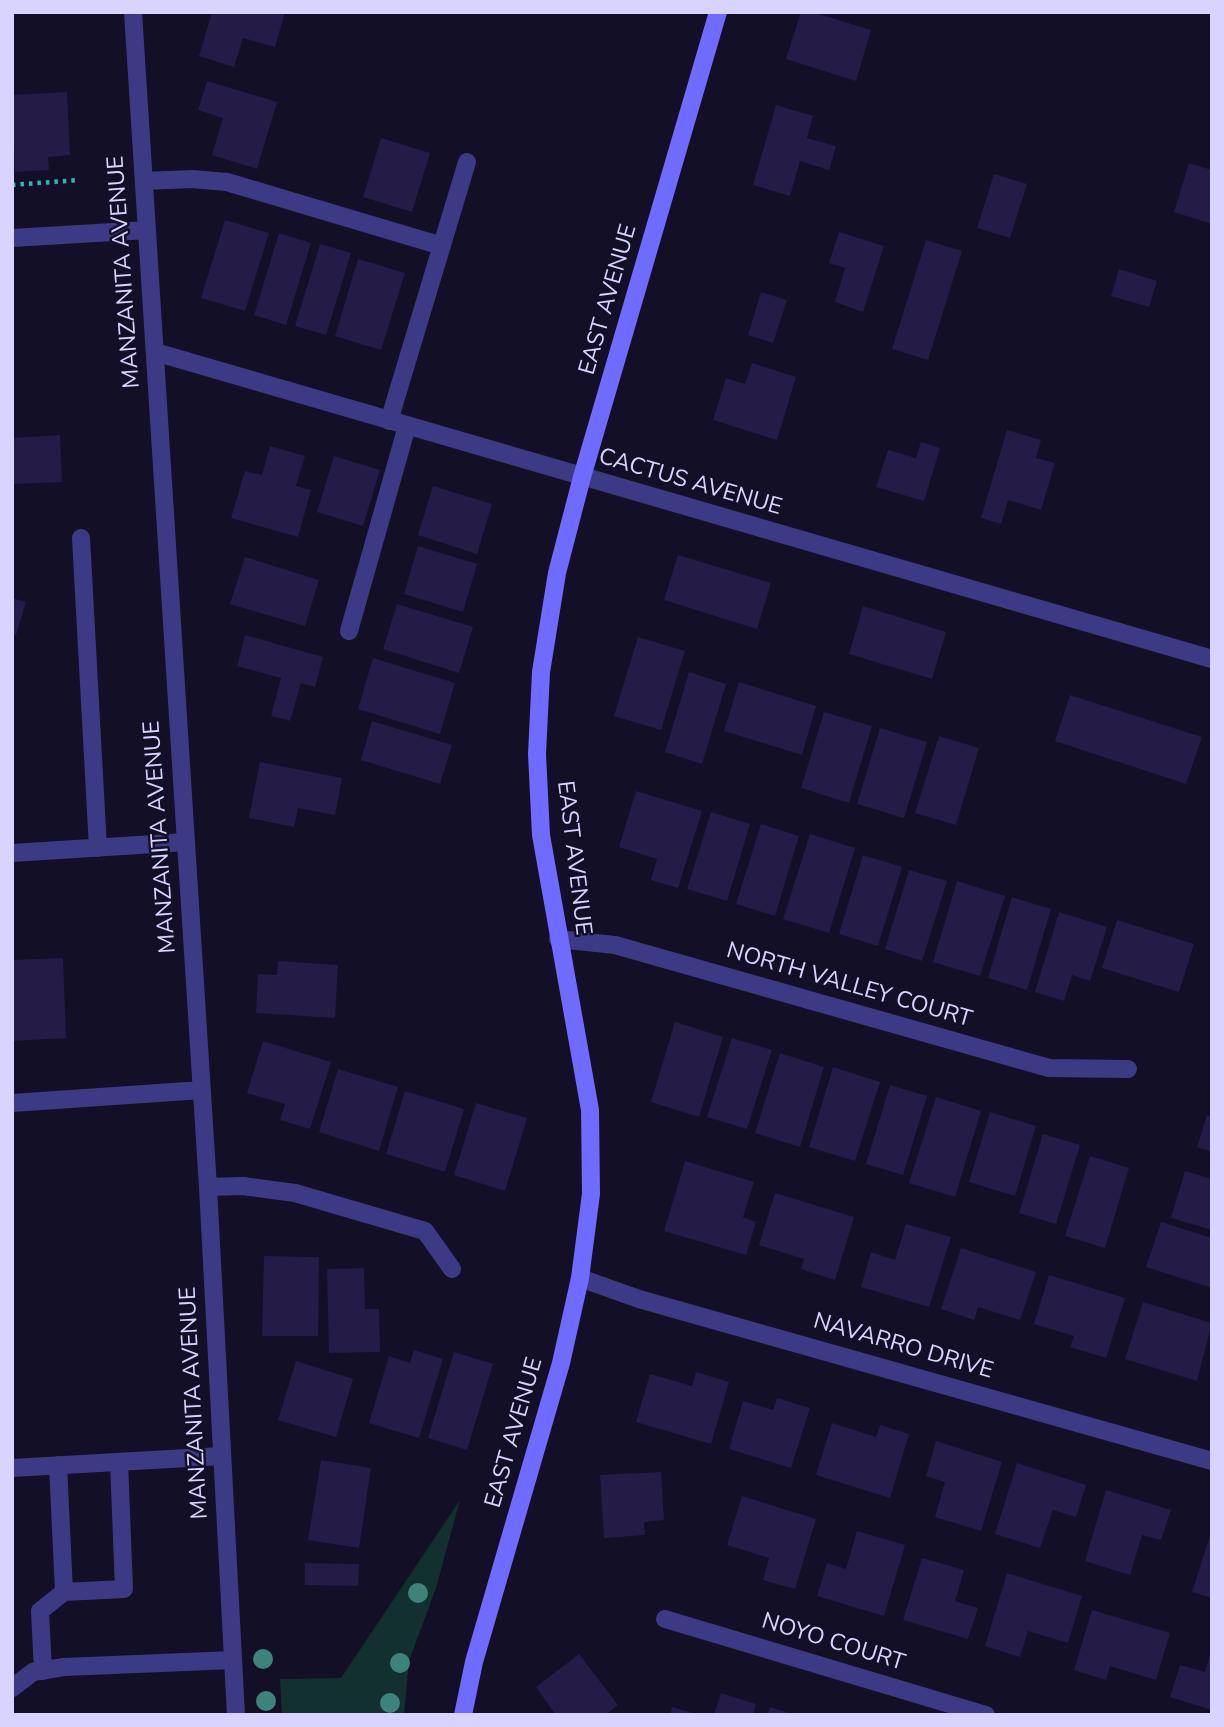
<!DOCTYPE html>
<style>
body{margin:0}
#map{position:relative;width:1224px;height:1727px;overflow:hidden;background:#130f26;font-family:"Nunito Sans",sans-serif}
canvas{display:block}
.frame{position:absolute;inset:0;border:14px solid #d9d4ff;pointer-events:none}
</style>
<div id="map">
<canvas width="1224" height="1727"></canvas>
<div class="frame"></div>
</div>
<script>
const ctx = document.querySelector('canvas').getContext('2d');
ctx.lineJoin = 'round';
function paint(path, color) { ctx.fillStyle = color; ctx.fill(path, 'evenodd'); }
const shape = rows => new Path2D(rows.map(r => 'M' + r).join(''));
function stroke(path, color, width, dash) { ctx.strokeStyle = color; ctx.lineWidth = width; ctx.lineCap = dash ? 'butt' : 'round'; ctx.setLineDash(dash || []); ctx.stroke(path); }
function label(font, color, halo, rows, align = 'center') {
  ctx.font = font + ' "Nunito Sans",sans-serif'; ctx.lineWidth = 5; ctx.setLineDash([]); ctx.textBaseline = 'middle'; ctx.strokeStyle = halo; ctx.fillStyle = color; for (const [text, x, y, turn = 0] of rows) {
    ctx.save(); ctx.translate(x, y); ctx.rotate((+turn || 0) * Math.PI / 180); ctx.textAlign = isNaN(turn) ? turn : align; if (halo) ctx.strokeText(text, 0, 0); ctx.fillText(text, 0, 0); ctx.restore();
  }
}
paint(shape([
 [460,1500,436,1588,409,1661,404,1715,282,1715,280,1679,341,1678]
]), '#12302f');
paint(shape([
 [212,12,285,12,275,47,243,38,234,67,199,56],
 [801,12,812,12,871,30,856,81,786,59],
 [207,81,277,102,257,169,212,155,223,118,198,110],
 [67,92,70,155,48,157,49,170,15,172,12,95],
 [776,105,813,116,807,138,836,146,829,170,800,161,790,196,753,185],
 [381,138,430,153,412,212,363,197],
 [1189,163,1212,170,1212,224,1174,212],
 [994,174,1027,184,1010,238,977,228],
 [225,220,269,233,245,311,201,298],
 [839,232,884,246,863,312,835,302,845,268,829,263],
 [279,233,311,243,286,325,254,315],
 [926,240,962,251,928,360,892,349],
 [320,244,351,253,326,335,295,326],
 [358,259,405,273,381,350,335,336],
 [1119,269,1157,281,1149,307,1111,296],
 [761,292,787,300,773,343,748,335],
 [752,363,796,377,777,440,713,420,726,378,745,384],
 [1007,430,1041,440,1036,458,1055,463,1041,510,1008,500,1001,524,981,518],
 [60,435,62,482,12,484,12,438],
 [921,442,940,448,924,501,876,487,888,450,916,458],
 [270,446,305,456,296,486,311,490,298,537,231,518,245,471,262,475],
 [334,456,380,470,363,526,317,512],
 [433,486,492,504,477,554,418,535],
 [418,546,477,564,463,612,404,594],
 [678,555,771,583,757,629,664,600],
 [245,557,319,580,305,626,230,604],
 [12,598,26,602,16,635,12,633],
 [397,604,473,627,459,673,383,649],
 [863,606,946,632,932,679,849,654],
 [245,635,323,657,315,687,301,683,290,721,271,716,281,678,237,666],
 [638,637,685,651,661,730,614,716],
 [373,658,455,683,440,734,358,709],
 [689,672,726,684,702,764,665,752],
 [739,682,816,706,802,755,724,731],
 [1070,695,1202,737,1186,784,1055,741],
 [824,712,872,726,849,803,801,788],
 [372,721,452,745,440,784,361,760],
 [880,728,927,742,904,818,857,804],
 [939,736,979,748,956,825,915,813],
 [260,762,342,778,335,815,298,808,294,827,249,818],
 [636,791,702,811,678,888,651,880,657,859,619,847],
 [711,812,750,824,727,901,687,889],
 [761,824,799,836,775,916,736,904],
 [810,834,855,848,829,933,783,919],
 [863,855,902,867,878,946,839,934],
 [909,870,947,881,922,961,885,949],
 [957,881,1005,896,980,976,933,962],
 [1012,897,1051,909,1027,990,988,978],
 [1059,912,1107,927,1090,981,1072,975,1064,1001,1035,992],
 [1117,920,1194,944,1179,992,1102,968],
 [63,958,66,1038,12,1041,12,960],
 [278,961,338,965,335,1018,256,1013,258,974,277,975],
 [675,1022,723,1037,699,1117,651,1102],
 [732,1038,772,1050,747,1129,707,1117],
 [263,1041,331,1062,310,1129,280,1120,285,1104,247,1093],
 [780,1053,824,1067,800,1147,755,1133],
 [833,1067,880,1082,855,1161,809,1147],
 [338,1069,398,1087,379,1151,319,1132],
 [890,1085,927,1096,903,1175,866,1164],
 [405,1091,464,1109,445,1172,386,1154],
 [936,1097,981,1111,955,1197,909,1183],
 [476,1103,527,1118,505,1191,454,1175],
 [990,1112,1036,1126,1015,1196,969,1182],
 [1207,1115,1212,1117,1212,1152,1197,1147],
 [1043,1134,1080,1145,1056,1224,1019,1213],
 [1090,1156,1129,1168,1105,1248,1065,1236],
 [685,1161,754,1182,743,1217,756,1222,746,1255,664,1231],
 [1185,1171,1212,1179,1212,1230,1171,1218],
 [775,1193,854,1217,835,1280,801,1269,804,1259,759,1245],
 [1161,1222,1212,1238,1212,1288,1146,1267],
 [906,1224,951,1237,929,1307,861,1287,871,1252,895,1260],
 [961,1248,1036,1272,1020,1320,978,1307,974,1320,941,1309],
 [264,1256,319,1257,318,1336,262,1336],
 [364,1268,365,1309,379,1309,380,1352,329,1353,327,1269],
 [1049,1275,1125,1298,1106,1358,1070,1347,1074,1336,1034,1324],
 [1143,1302,1212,1323,1197,1381,1125,1359],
 [414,1350,443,1359,419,1438,369,1423,389,1356,410,1363],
 [454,1352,493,1364,467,1450,428,1438],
 [296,1361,353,1379,336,1437,278,1420],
 [696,1372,729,1382,711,1444,636,1422,650,1374,692,1386],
 [777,1398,810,1408,791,1468,729,1449,743,1401,773,1410],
 [832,1423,876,1437,880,1425,909,1434,890,1498,816,1475],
 [936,1441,1002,1462,981,1531,935,1517,945,1482,926,1476],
 [321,1460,371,1468,359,1548,308,1540],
 [1017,1463,1086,1485,1076,1517,1053,1510,1040,1548,995,1534],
 [661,1472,664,1520,644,1522,645,1535,604,1538,600,1475],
 [1106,1490,1171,1510,1161,1540,1142,1535,1130,1575,1085,1561],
 [742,1496,816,1519,795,1589,763,1580,769,1558,727,1545],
 [1212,1529,1212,1598,1192,1592],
 [857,1531,905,1545,884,1616,817,1596,827,1563,846,1569],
 [922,1558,964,1570,955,1601,978,1608,968,1639,903,1620],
 [305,1563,359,1564,358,1586,305,1585],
 [1007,1573,1082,1596,1068,1643,1028,1631,1020,1657,985,1646],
 [1092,1610,1170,1633,1156,1680,1110,1666,1106,1680,1074,1670],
 [1211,1651,1212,1710,1170,1697,1180,1665,1205,1672],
 [579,1654,618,1705,605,1715,556,1715,536,1687],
 [721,1693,756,1704,753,1715,714,1715],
 [672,1707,696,1714,695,1715,670,1715],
 [770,1707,792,1714,792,1715,767,1715]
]), '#241b47');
stroke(shape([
 [12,185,79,180]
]), '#2fb8b0', 4.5, [3.5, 5]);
stroke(shape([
 [144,181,192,179,227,182,442,246],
 [389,421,467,162],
 [81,538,98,848],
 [349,631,407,426],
 [12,853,186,842],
 [58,1465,64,1592,124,1589,119,1462],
 [12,1468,222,1456],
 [43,1671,40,1611,64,1592],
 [12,1688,33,1672,64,1667,233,1660]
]), '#3d3a85', 18);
stroke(shape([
 [133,12,208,1187,236,1715],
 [12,238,147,230],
 [155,352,1212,659],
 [558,939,615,945,1049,1068,1128,1069],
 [12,1103,202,1090],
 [208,1187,243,1186,295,1193,425,1231,452,1269],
 [580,1278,639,1299,1212,1461],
 [665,1619,986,1715]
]), '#3d3a85', 18);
stroke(shape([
 [463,1715,474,1662,561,1363,580,1278,591,1194,590,1110,541,835,537,754,541,672,557,573,582,477,718,12]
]), '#6f6bff', 18);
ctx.fillStyle = '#3d827b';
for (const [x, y] of [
 [418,1593],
 [263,1659],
 [400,1663],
 [266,1701],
 [390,1703]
]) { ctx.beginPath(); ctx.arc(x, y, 10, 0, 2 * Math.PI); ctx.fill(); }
label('23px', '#d9d4ff', '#130f26', [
 ["MANZANITA AVENUE",125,272,-94],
 ["EAST AVENUE",609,300,-74],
 ["CACTUS AVENUE",690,483,16],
 ["MANZANITA AVENUE",161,837,-94],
 ["EAST AVENUE",573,858,83],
 ["NORTH VALLEY COURT",849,986,16],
 ["NAVARRO DRIVE",903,1347,16],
 ["MANZANITA AVENUE",195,1403,-93],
 ["EAST AVENUE",515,1433,-74],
 ["NOYO COURT",833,1643,17]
]);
</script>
